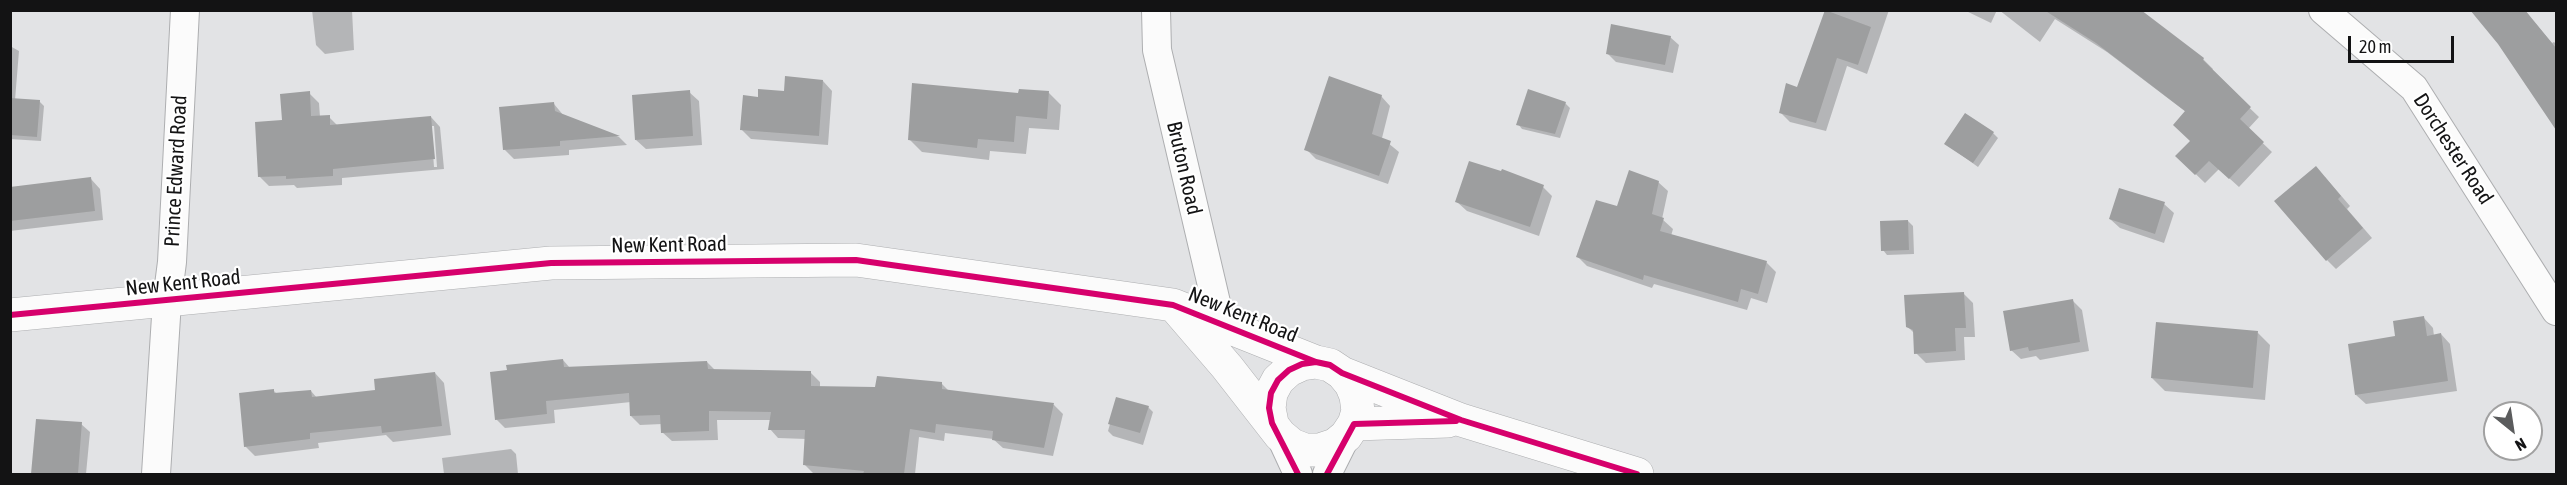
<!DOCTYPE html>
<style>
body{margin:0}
#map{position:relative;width:2567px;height:485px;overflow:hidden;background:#e2e3e5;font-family:"Asap Condensed",sans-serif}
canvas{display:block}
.frame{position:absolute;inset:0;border:12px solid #131314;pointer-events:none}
.north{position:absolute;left:2483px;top:401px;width:60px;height:60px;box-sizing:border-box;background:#fff;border:2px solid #a1a1a1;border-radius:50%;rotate:150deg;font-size:16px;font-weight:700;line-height:24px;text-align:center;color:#131314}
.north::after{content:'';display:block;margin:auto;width:21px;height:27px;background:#5b5c5d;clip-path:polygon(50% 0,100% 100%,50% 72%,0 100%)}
.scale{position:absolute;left:2348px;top:36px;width:106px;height:27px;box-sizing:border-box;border:3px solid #131314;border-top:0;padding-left:8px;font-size:18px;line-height:21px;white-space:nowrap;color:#131314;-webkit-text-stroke:4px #fff;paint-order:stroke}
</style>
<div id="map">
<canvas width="2567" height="485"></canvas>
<div class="frame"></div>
<div class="north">N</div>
<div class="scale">20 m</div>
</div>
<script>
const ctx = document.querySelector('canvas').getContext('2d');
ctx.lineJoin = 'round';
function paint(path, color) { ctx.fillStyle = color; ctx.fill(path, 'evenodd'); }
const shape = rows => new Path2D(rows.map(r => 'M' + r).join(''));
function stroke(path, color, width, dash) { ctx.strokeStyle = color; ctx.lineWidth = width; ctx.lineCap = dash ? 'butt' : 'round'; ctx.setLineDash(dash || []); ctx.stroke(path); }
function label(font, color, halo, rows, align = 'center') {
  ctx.font = font + ' "Asap Condensed",sans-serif'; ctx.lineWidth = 4.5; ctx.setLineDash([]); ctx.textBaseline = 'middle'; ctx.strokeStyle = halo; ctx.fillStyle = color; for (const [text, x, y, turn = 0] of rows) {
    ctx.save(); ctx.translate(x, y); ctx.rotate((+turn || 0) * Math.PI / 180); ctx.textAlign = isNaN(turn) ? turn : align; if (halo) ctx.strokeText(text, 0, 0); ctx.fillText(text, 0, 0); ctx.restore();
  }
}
paint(shape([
 [312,10,352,10,354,50,325,54,316,45],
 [1827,10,1889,10,1867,74,1847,66,1826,131,1790,122,1780,112,1798,89],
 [1964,10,1997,10,1991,23],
 [1999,10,2139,10,2203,59,2213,69,2211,71,2259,117,2248,129,2272,152,2239,187,2219,169,2205,183,2177,156,2191,141,2186,112,2107,52,2055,19,2040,42],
 [2524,10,2552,43,2554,42,2556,44,2556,127,2499,43],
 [1670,37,1679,45,1673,73,1616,62,1607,53],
 [10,46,19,51,15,100,39,101,44,106,41,141,10,139],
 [823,81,832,91,828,145,751,139,741,129,759,98],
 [689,92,699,101,702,145,646,149,636,140],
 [309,93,319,103,320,117,329,117,338,126,431,117,440,127,444,169,342,178,342,185,297,188,294,185,269,186,260,177,284,122],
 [431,126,434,126,437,167,434,167],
 [1049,93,1061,105,1059,130,1029,128,1026,154,990,151,989,160,922,152,909,139,1020,94],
 [1381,96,1390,106,1382,138,1399,152,1388,184,1316,159,1306,149],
 [1565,103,1570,108,1560,138,1522,129,1518,124],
 [554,104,564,116,619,137,627,145,569,150,569,155,514,159,504,149],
 [1993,133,1998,138,1978,167,1946,144],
 [2325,177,2350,206,2347,209,2372,238,2336,269,2327,260],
 [91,179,100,189,103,220,10,231,10,188],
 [1658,182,1668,191,1662,219,1673,229,1671,236,1766,262,1776,272,1767,303,1751,298,1747,310,1654,284,1652,288,1587,266,1578,257,1618,208],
 [1543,187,1552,196,1539,236,1467,211,1457,202],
 [2164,204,2174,213,2164,243,2120,228,2110,219],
 [1908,221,1913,226,1914,254,1887,255,1883,250],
 [1963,293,1973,303,1975,337,1964,337,1965,360,1926,363,1916,353,1915,334,1907,326],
 [2073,301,2082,310,2089,351,2040,360,2036,356,2021,359,2011,350],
 [2424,318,2433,328,2434,336,2441,334,2450,344,2457,391,2366,404,2356,395],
 [2258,333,2270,345,2265,400,2165,391,2152,378],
 [563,360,570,368,707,362,716,371,811,373,820,382,820,387,876,389,942,384,949,391,1054,405,1063,414,1053,456,1003,448,993,439,945,433,944,441,919,437,915,474,813,473,804,464,806,439,778,438,770,429,771,420,717,420,718,440,672,441,662,432,662,424,640,425,631,416,631,402,554,410,555,423,505,428,496,419],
 [435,373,444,383,451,435,393,442,386,435,318,443,319,448,255,456,245,446,273,390,278,395,311,391,317,398,377,391],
 [1117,399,1148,407,1153,412,1143,445,1113,436,1108,431],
 [37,420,81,424,90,432,86,474,33,474],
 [511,449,516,454,518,474,444,474,442,458]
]), '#0003');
paint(shape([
 [1825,10,1871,27,1858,65,1837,58,1816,123,1779,113,1786,83,1797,87],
 [2044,10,2141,10,2204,58,2203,60,2251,107,2240,119,2264,142,2229,179,2209,161,2195,175,2175,156,2190,141,2173,125,2185,111,2096,43],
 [2470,10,2525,10,2556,48,2556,130,2498,44],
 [1611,24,1671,36,1665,65,1606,54],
 [785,76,823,80,819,136,740,130,743,95,758,97,758,89,784,91],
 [1329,76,1382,95,1372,134,1391,141,1379,176,1304,150],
 [912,83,1018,93,1019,89,1049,91,1047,119,1016,116,1014,142,978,139,977,148,908,140],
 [1528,89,1566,102,1555,134,1516,125],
 [690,90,693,136,635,140,632,95],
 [310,91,311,116,330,115,330,125,431,116,435,159,333,169,333,176,286,179,286,176,258,177,255,122,282,120,280,94],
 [10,98,40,100,37,137,10,135],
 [554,102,555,111,620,136,560,141,560,146,503,150,499,107],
 [1965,113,1994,132,1973,163,1944,144],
 [1469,161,1501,171,1502,169,1544,185,1530,227,1455,202],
 [2316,166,2341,196,2338,199,2363,228,2326,261,2274,201],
 [1629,170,1659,181,1652,214,1664,218,1660,231,1767,261,1758,294,1741,289,1738,302,1644,275,1643,280,1576,257,1596,200,1617,206],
 [91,177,95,211,10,221,10,187],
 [2119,188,2165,202,2155,234,2109,219],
 [1908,220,1909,250,1881,251,1880,221],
 [1964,292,1966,328,1955,328,1956,351,1914,354,1913,330,1906,327,1904,295],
 [2073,299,2080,342,2029,351,2028,347,2010,351,2003,311],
 [2424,316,2427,336,2441,333,2448,381,2355,395,2348,344,2395,336,2393,321],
 [2156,322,2258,331,2253,388,2151,378],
 [563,359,564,367,707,361,708,369,811,371,811,386,875,387,877,376,942,382,942,389,1054,403,1044,448,992,440,993,431,936,424,935,433,910,429,904,474,863,474,864,471,803,465,805,430,768,430,771,412,709,411,709,431,661,433,660,415,630,416,629,393,546,401,547,414,495,420,490,372,507,370,506,365],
 [435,372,442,426,382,433,381,426,310,433,310,439,244,447,239,393,274,389,274,393,311,390,312,397,375,390,374,379],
 [1116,397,1149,406,1140,433,1108,424],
 [36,419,82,422,78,474,31,474]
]), '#9d9e9f');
const minor = shape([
 [1156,10,1157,50,1221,324],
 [2323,10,2414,88,2556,311],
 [1280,435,1298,474],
 [156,474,167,301,172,262,185,10],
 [1327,474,1346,436]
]);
const tertiary = shape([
 [1178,310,1227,367,1280,435,1292,445,1305,450,1320,450,1335,445,1346,436,1354,424,1358,411,1356,396,1351,384,1342,373],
 [10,315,551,263,856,260,1173,305,1316,362,1330,365,1342,373,1461,420,1637,474],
 [1272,423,1269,408,1271,393,1278,380,1289,370,1302,364,1316,362],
 [1354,424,1448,421]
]);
stroke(minor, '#adaeb0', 30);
stroke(tertiary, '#adaeb0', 34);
stroke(minor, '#fbfbfb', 28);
stroke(tertiary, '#fbfbfb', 33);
stroke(shape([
 [10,315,551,263,856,260,1173,305,1316,362,1330,365,1342,373,1461,420,1637,474],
 [1298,474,1272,423,1269,408,1271,393,1278,380,1289,370,1302,364,1316,362],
 [1327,474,1354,424,1456,421]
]), '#d6006c', 6);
label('21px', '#131314', '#fff', [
 ["Dorchester Road",2453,149,57],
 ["Bruton Road",1184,168,77],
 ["Prince Edward Road",176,171,-87],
 ["New Kent Road",669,245,-1],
 ["New Kent Road",183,283,-6],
 ["New Kent Road",1243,315,22]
]);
</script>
